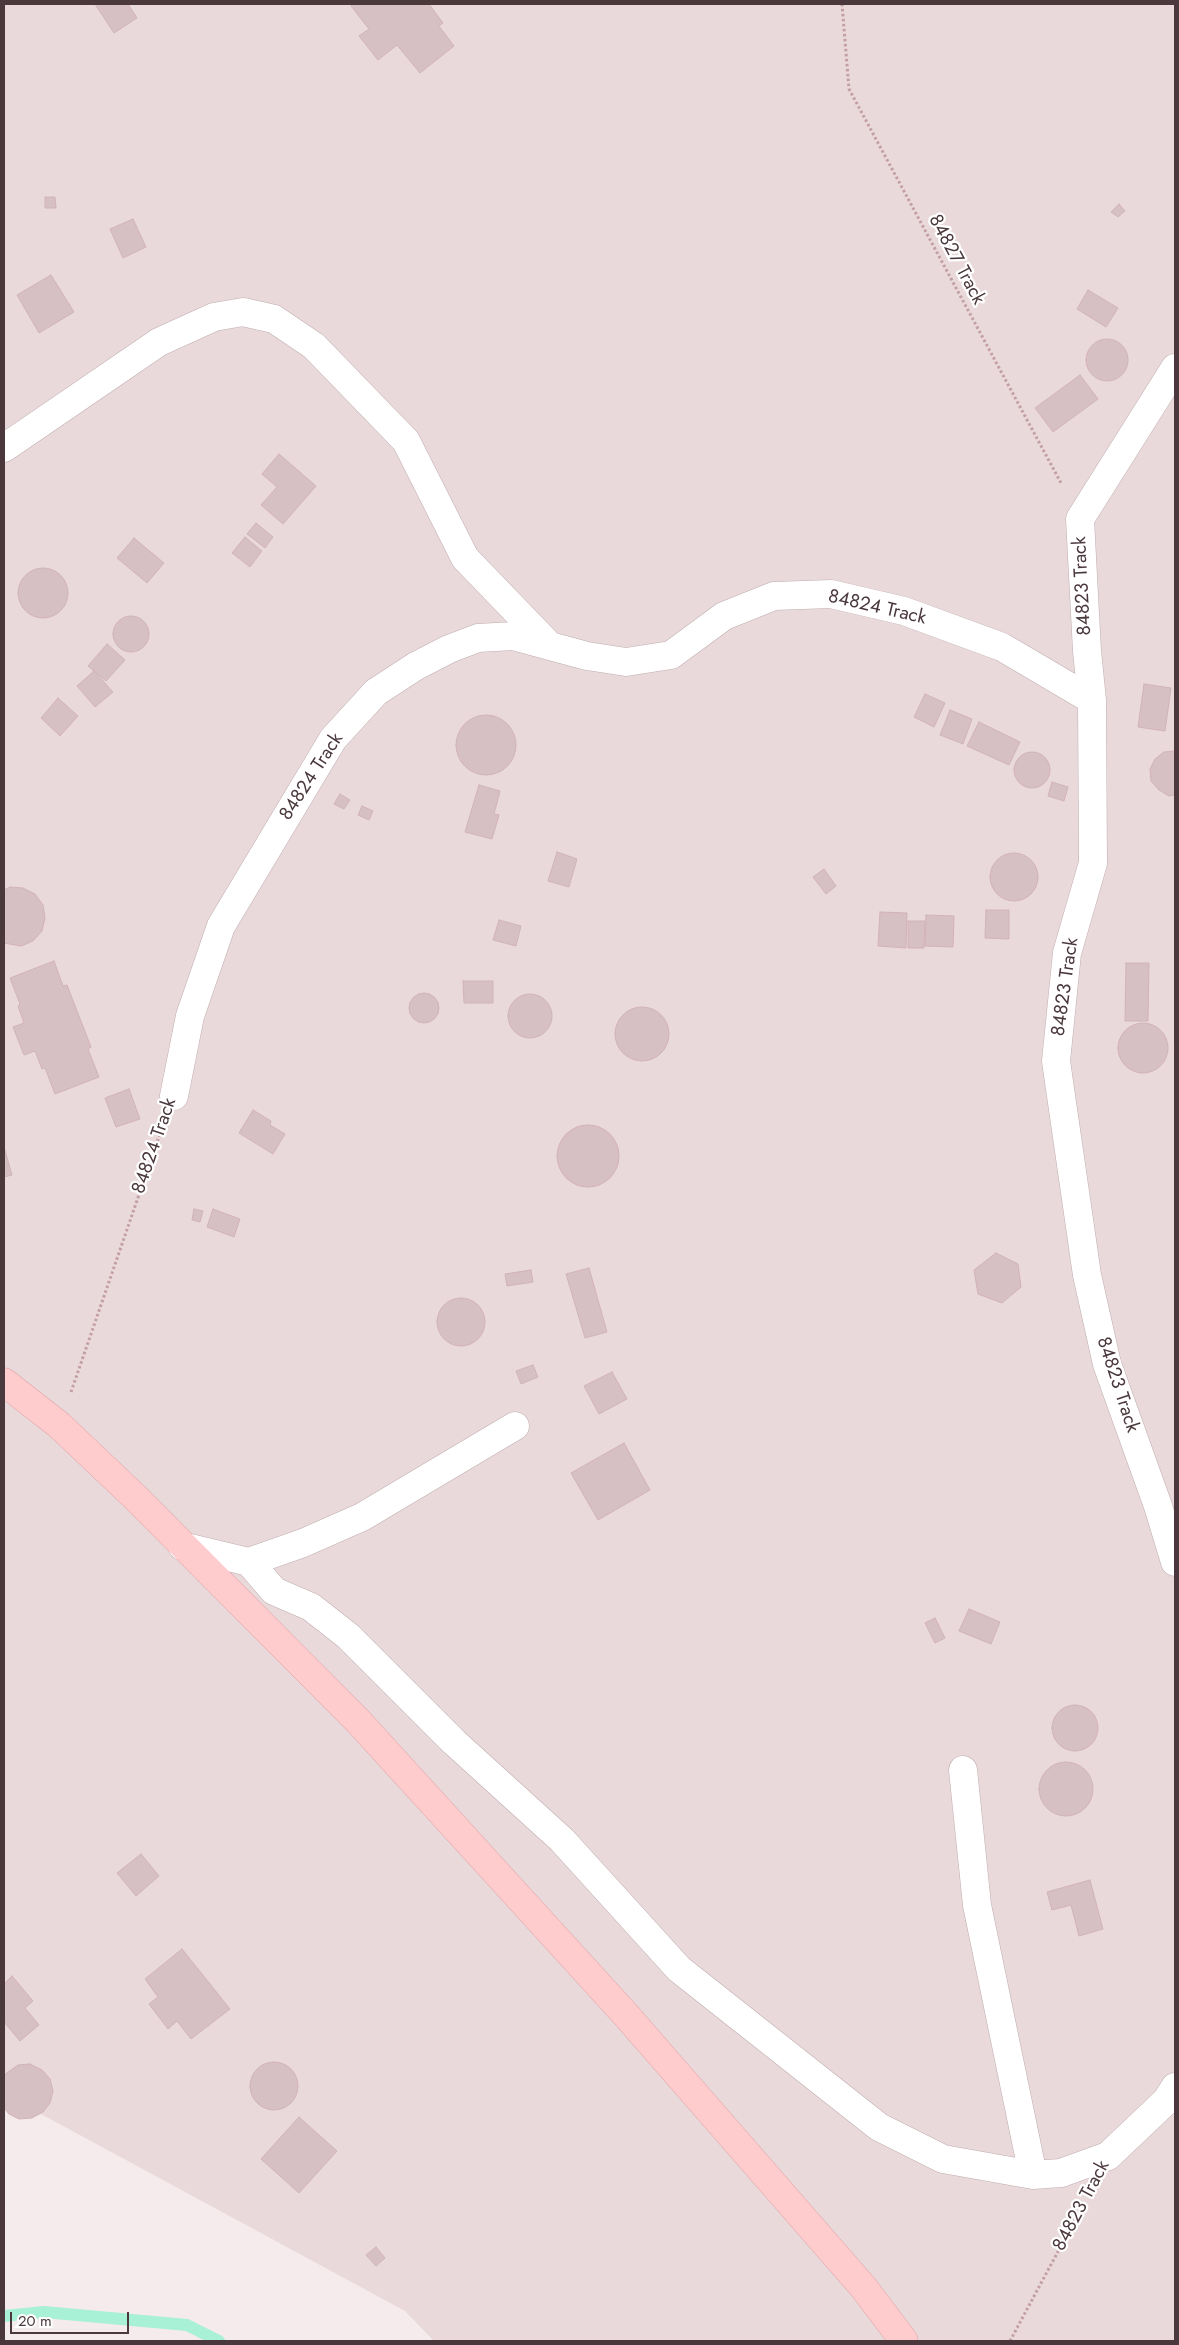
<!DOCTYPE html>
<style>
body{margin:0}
#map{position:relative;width:1179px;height:2345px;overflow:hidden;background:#f5ebec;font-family:Jost,sans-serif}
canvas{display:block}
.frame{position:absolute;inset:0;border:5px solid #4a383c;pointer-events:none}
.scale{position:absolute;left:10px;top:2312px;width:119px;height:22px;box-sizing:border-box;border:2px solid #4a383c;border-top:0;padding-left:6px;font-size:15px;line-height:18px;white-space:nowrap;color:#4a383c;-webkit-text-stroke:4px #fff;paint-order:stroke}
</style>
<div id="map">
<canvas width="1179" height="2345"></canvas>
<div class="frame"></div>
<div class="scale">20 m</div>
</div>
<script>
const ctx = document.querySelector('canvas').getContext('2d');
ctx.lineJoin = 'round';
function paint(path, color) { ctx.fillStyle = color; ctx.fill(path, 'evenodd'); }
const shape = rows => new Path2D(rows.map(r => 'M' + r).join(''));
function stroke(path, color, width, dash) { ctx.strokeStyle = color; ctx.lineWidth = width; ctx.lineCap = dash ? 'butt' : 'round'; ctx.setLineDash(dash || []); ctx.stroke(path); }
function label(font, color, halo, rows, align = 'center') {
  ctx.font = font + ' Jost,sans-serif'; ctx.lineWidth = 4.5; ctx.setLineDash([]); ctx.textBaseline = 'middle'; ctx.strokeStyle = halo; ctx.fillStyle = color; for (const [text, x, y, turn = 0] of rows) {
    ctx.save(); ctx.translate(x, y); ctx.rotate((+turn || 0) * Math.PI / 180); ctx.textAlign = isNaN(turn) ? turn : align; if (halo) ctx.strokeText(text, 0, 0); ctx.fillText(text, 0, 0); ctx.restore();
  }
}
paint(shape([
 [4,4,1175,4,1175,2341,434,2341,405,2311,4,2094]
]), '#e9d9db');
stroke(shape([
 [4,2316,44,2312,187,2325,219,2341]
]), '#a8f1d6', 12);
const building = shape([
 [95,4,128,4,137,18,114,33,95,4],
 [354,4,429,4,443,23,439,26,454,46,420,73,397,45,378,60,359,36,369,29,351,6,354,4],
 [45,197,55,197,56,208,45,208,45,197],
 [1119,204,1125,211,1118,217,1111,212,1119,204],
 [133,219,146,247,123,258,110,229,133,219],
 [51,275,74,312,39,333,17,295,51,275],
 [1088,290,1118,308,1106,327,1077,309,1088,290],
 '1086 360a21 21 0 1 1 42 0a21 21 0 1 1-42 0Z',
 [1080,375,1098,399,1053,432,1035,408,1080,375],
 [279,454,316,486,283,524,261,505,277,487,262,474,279,454],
 [256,523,273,537,265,548,247,534,256,523],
 [245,537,262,551,250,567,232,553,245,537],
 [134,538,164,563,147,583,117,558,134,538],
 '18 593a25 25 0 1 1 50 0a25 25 0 1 1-50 0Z',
 '113 634a18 18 0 1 1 36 0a18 18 0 1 1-36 0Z',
 [107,644,125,660,106,681,88,666,107,644],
 [94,671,113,692,95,707,77,686,94,671],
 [1144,684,1171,688,1165,731,1138,727,1144,684],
 [925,694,945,703,934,727,914,717,925,694],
 [58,698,78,716,60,736,41,718,58,698],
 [950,710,972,719,963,744,940,735,950,710],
 '456 745a30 30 0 1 1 60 0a30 30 0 1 1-60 0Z',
 [979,722,1020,742,1009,765,967,746,979,722],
 [1175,751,1175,795,1169,796,1159,790,1151,781,1150,769,1155,759,1164,752,1175,751],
 '1014 770a18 18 0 1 1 36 0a18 18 0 1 1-36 0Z',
 [1052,782,1068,787,1064,801,1048,796,1052,782],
 [479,785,500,791,494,814,499,815,492,839,465,832,479,785],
 [340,794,350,800,344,809,334,804,340,794],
 [362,806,373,811,369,820,358,815,362,806],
 [557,852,577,859,569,887,548,881,557,852],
 '990 877a24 24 0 1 1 48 0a24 24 0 1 1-48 0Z',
 [824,869,836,886,826,894,813,877,824,869],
 [10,887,23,888,35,894,43,905,45,918,42,931,33,941,21,946,4,943,4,890,10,887],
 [986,910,1009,910,1009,939,985,938,986,910],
 [880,912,907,913,906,948,878,946,880,912],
 [926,915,954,916,953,947,925,946,926,915],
 [499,920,521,926,516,946,493,940,499,920],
 [908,921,925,921,924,948,908,948,908,921],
 [54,961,63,986,67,985,91,1047,88,1049,99,1077,55,1094,45,1068,42,1069,35,1051,24,1055,13,1027,24,1023,18,1006,20,1004,10,978,54,961],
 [1126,963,1149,963,1148,1021,1125,1021,1126,963],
 [463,981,493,981,493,1003,464,1003,463,981],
 '409 1008a15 15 0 1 1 30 0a15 15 0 1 1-30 0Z',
 '508 1016a22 22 0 1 1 44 0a22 22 0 1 1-44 0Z',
 '615 1034a27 27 0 1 1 54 0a27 27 0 1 1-54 0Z',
 '1118 1048a25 25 0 1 1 50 0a25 25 0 1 1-50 0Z',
 [129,1089,140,1119,116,1127,105,1098,129,1089],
 [253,1110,271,1121,270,1125,285,1134,273,1154,239,1133,253,1110],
 '557 1156a31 31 0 1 1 62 0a31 31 0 1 1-62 0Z',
 [4,1147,12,1175,4,1177,4,1147],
 [194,1209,203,1211,200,1222,192,1220,194,1209],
 [213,1209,240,1219,234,1237,207,1227,213,1209],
 [996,1253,1018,1264,1021,1287,1002,1303,978,1294,974,1270,996,1253],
 [589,1268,607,1332,585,1338,566,1274,589,1268],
 [531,1270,533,1282,507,1286,505,1274,531,1270],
 '437 1322a24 24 0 1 1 48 0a24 24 0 1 1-48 0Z',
 [533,1365,538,1377,521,1384,516,1371,533,1365],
 [612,1372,627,1399,599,1414,584,1386,612,1372],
 [624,1443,650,1490,598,1520,571,1473,624,1443],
 [969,1609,1000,1622,991,1644,959,1631,969,1609],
 [935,1618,945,1638,935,1643,925,1623,935,1618],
 '1052 1728a23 23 0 1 1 46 0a23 23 0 1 1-46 0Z',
 '1039 1789a27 27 0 1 1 54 0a27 27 0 1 1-54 0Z',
 [141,1854,159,1876,136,1896,117,1873,141,1854],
 [1090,1880,1103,1929,1079,1936,1071,1905,1052,1910,1047,1892,1090,1880],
 [182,1949,230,2009,191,2039,177,2021,168,2029,149,2004,158,1997,145,1979,182,1949],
 [12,1976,33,2001,25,2008,39,2025,20,2041,4,2022,4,1984,12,1976],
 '250 2086a24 24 0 1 1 48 0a24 24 0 1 1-48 0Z',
 [30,2064,42,2070,50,2079,53,2091,50,2103,43,2112,32,2118,19,2119,9,2114,4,2108,4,2075,18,2065,30,2064],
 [299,2117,337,2151,299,2193,261,2159,299,2117],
 [376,2247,385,2258,376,2266,366,2255,376,2247]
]);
paint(building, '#d7c0c4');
stroke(building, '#d2b3b9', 1);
const street = shape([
 [1175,368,1080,519,1087,651,1092,700,1093,863,1067,953,1056,1061,1087,1275,1107,1364,1158,1506,1175,1562],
 [4,448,159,342,214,317,243,312,274,319,314,346,406,441,465,558,548,644],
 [174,1096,190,1016,221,926,333,739,376,692,416,666,449,649,478,638,513,636,587,656,626,662,671,655,724,616,774,596,831,594,904,611,1002,647,1092,700],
 [182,1546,249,1562,274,1591,311,1607,348,1636,454,1742,562,1840,679,1969,879,2127,943,2159,1033,2175,1061,2173,1108,2156,1166,2101,1175,2087],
 [249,1562,303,1543,362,1517,515,1426],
 [963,1770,977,1905,1033,2175]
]);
const secondary = shape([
 [4,1382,59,1425,135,1497,358,1721,626,2015,864,2288,904,2341]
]);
stroke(street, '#c1adb0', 29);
stroke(secondary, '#dea1a4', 29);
stroke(shape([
 [842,4,849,89,1061,483],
 [71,1392,162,1128],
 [1010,2341,1084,2203]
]), '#c39ea3', 3, [2.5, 2.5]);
stroke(street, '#fff', 28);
stroke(secondary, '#ffcccd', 28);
label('19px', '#4a383c', '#fff', [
 ["84827 Track",956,260,62],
 ["84823 Track",1083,586,-93],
 ["84824 Track",877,608,13],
 ["84824 Track",312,777,-57],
 ["84823 Track",1066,987,-82],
 ["84824 Track",155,1146,-71],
 ["84823 Track",1117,1385,72],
 ["84823 Track",1082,2206,-62]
]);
</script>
